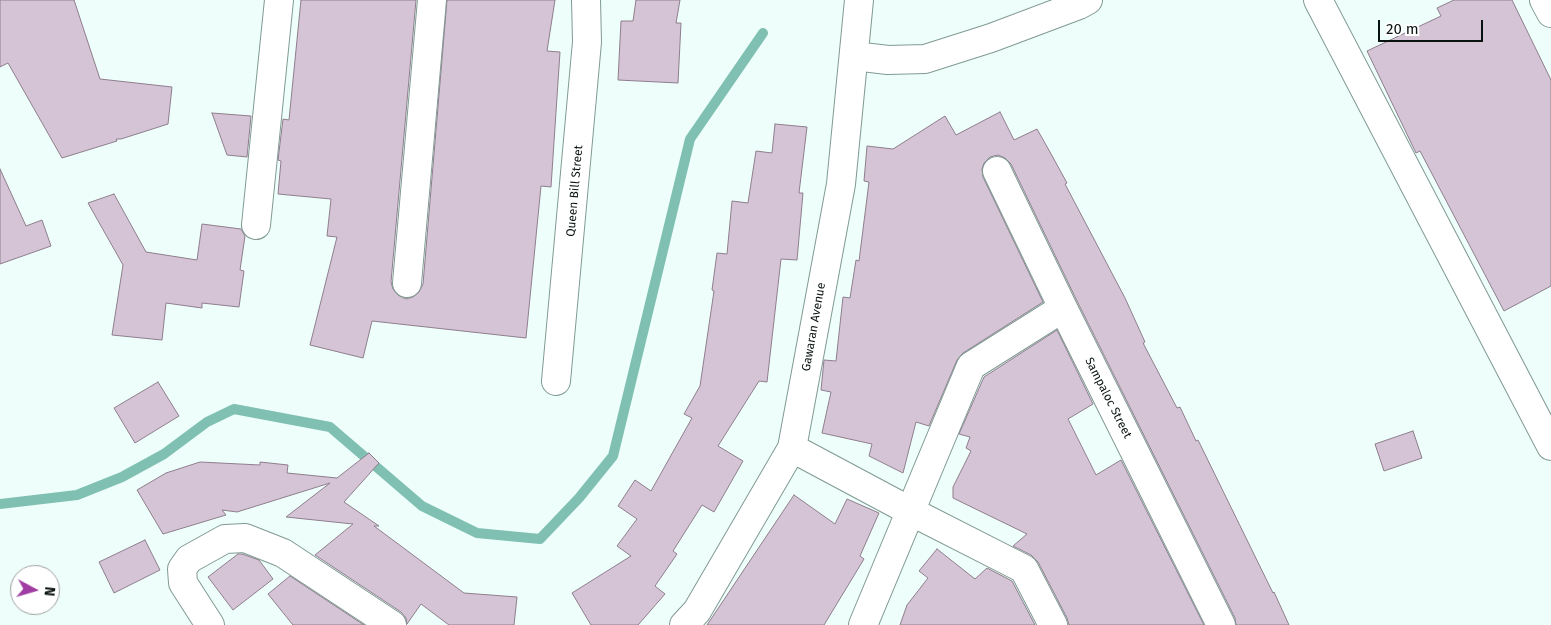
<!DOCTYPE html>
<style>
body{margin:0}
#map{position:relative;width:1551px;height:625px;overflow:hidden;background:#eefefa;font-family:"Fira Sans",sans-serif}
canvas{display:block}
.north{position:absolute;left:10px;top:565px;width:50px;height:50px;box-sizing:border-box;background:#fff;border:1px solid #9ca09f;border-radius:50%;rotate:96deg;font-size:14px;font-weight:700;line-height:20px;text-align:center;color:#081210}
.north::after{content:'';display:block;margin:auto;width:18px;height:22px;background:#a03da3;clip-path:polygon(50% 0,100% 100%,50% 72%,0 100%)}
.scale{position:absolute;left:1378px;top:20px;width:105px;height:22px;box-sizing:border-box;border:2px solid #081210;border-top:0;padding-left:6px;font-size:15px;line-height:18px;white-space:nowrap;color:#081210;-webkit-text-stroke:4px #fff;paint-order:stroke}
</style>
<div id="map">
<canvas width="1551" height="625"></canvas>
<div class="north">N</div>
<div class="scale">20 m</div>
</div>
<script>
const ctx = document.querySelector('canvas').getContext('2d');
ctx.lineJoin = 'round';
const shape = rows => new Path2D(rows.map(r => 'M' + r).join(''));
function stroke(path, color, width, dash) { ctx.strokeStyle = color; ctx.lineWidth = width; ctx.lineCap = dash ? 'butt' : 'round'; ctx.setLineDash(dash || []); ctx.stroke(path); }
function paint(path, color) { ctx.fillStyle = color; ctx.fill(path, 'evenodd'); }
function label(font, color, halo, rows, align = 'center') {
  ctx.font = font + ' "Fira Sans",sans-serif'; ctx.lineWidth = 5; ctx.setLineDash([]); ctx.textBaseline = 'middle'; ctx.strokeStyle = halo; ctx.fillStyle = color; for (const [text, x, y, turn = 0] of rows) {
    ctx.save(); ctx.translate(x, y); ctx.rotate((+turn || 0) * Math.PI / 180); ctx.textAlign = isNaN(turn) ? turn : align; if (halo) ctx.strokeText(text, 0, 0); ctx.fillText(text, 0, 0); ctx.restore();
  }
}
stroke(shape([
 [0,504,77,495,122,477,164,454,207,422,234,409,330,427,422,506,477,533,540,539,579,498,613,456,690,139,763,33]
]), '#7fc0b2', 10);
const building = shape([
 [0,0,74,0,100,79,172,87,168,124,121,139,116,139,117,141,62,158,8,63,0,67,0,0],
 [301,0,416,0,391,282,393,289,398,295,406,299,413,297,419,292,423,284,447,0,555,0,547,51,560,52,551,187,541,186,526,338,372,321,363,358,310,345,337,237,327,236,331,199,278,194,281,161,278,160,283,119,289,120,301,0],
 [636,0,680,0,676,23,681,23,678,83,618,80,621,21,633,21,636,0],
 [1454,0,1512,0,1551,80,1551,286,1504,311,1420,151,1416,153,1367,51,1441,16,1437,8,1454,0],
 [1000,112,1014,140,1037,129,1050,152,1067,183,1065,184,1125,298,1145,342,1143,343,1177,408,1180,407,1196,441,1198,440,1273,593,1274,592,1289,625,1236,625,1235,618,1077,301,1011,164,1005,158,998,155,990,157,984,163,982,169,983,177,1043,302,963,353,957,360,929,426,916,422,903,473,869,456,872,444,822,433,831,392,821,390,824,360,836,361,843,297,850,298,856,260,859,261,869,182,864,181,867,146,893,149,945,116,956,135,1000,112],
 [212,113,251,116,247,157,227,155,212,113],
 [775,124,807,127,799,193,803,193,797,260,781,259,767,382,759,381,718,446,743,461,714,512,702,505,673,551,677,554,655,586,665,594,638,625,591,625,572,593,631,556,617,546,637,519,618,506,635,480,651,491,692,418,684,414,700,386,714,291,712,290,717,253,727,254,732,201,748,203,756,151,772,153,775,124],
 [0,169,26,226,42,220,51,246,0,264,0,169],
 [114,194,146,252,197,260,202,224,241,229,245,236,240,270,244,271,239,307,202,303,202,308,166,303,162,340,112,335,123,265,88,203,114,194],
 [1057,330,1093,404,1068,419,1096,475,1121,460,1204,625,1069,625,1067,618,1038,562,1031,555,1013,546,1027,534,953,498,953,487,971,451,966,448,970,437,959,434,984,377,1057,330],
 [158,382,179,416,135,443,114,408,158,382],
 [1413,431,1422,458,1384,471,1375,444,1413,431],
 [369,453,379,463,344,502,379,526,374,526,464,593,517,597,514,625,449,625,421,604,407,624,406,618,401,612,315,555,353,524,286,517,330,483,237,512,222,510,226,515,163,534,137,490,166,473,200,462,260,465,260,462,288,465,287,473,337,478,369,453],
 [794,495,835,524,847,499,879,513,860,556,864,559,824,625,707,625,794,495],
 [145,540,160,570,114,593,99,562,145,540],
 [937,549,975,579,987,568,1012,581,1035,625,900,625,907,605,928,578,919,571,937,549],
 [238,554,242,554,259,560,273,579,233,610,208,577,238,554],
 [290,576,364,625,293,625,268,594,290,576]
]);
paint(building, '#d5c4d5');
stroke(building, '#8e7e8d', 1);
const minor = shape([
 [1318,0,1551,446],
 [1544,0,1551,13],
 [854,56,888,60,925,59,991,38,1079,5,1088,0],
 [997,171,1063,308,1221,625],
 [256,225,279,0],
 [407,283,432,0],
 [556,381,587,42,586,0],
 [792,448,910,511,1024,569,1053,625],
 [210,625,183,583,182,569,189,559,225,539,245,538,283,553,392,625],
 [684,625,697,611,792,448,841,184,859,0],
 [863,625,971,366,1063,308]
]);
stroke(minor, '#819a94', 30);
stroke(minor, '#fff', 28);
label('12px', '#081210', '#fff', [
 ["Queen Bill Street",575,191,-85],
 ["Gawaran Avenue",814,327,-80],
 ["Sampaloc Street",1108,398,63]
]);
</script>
